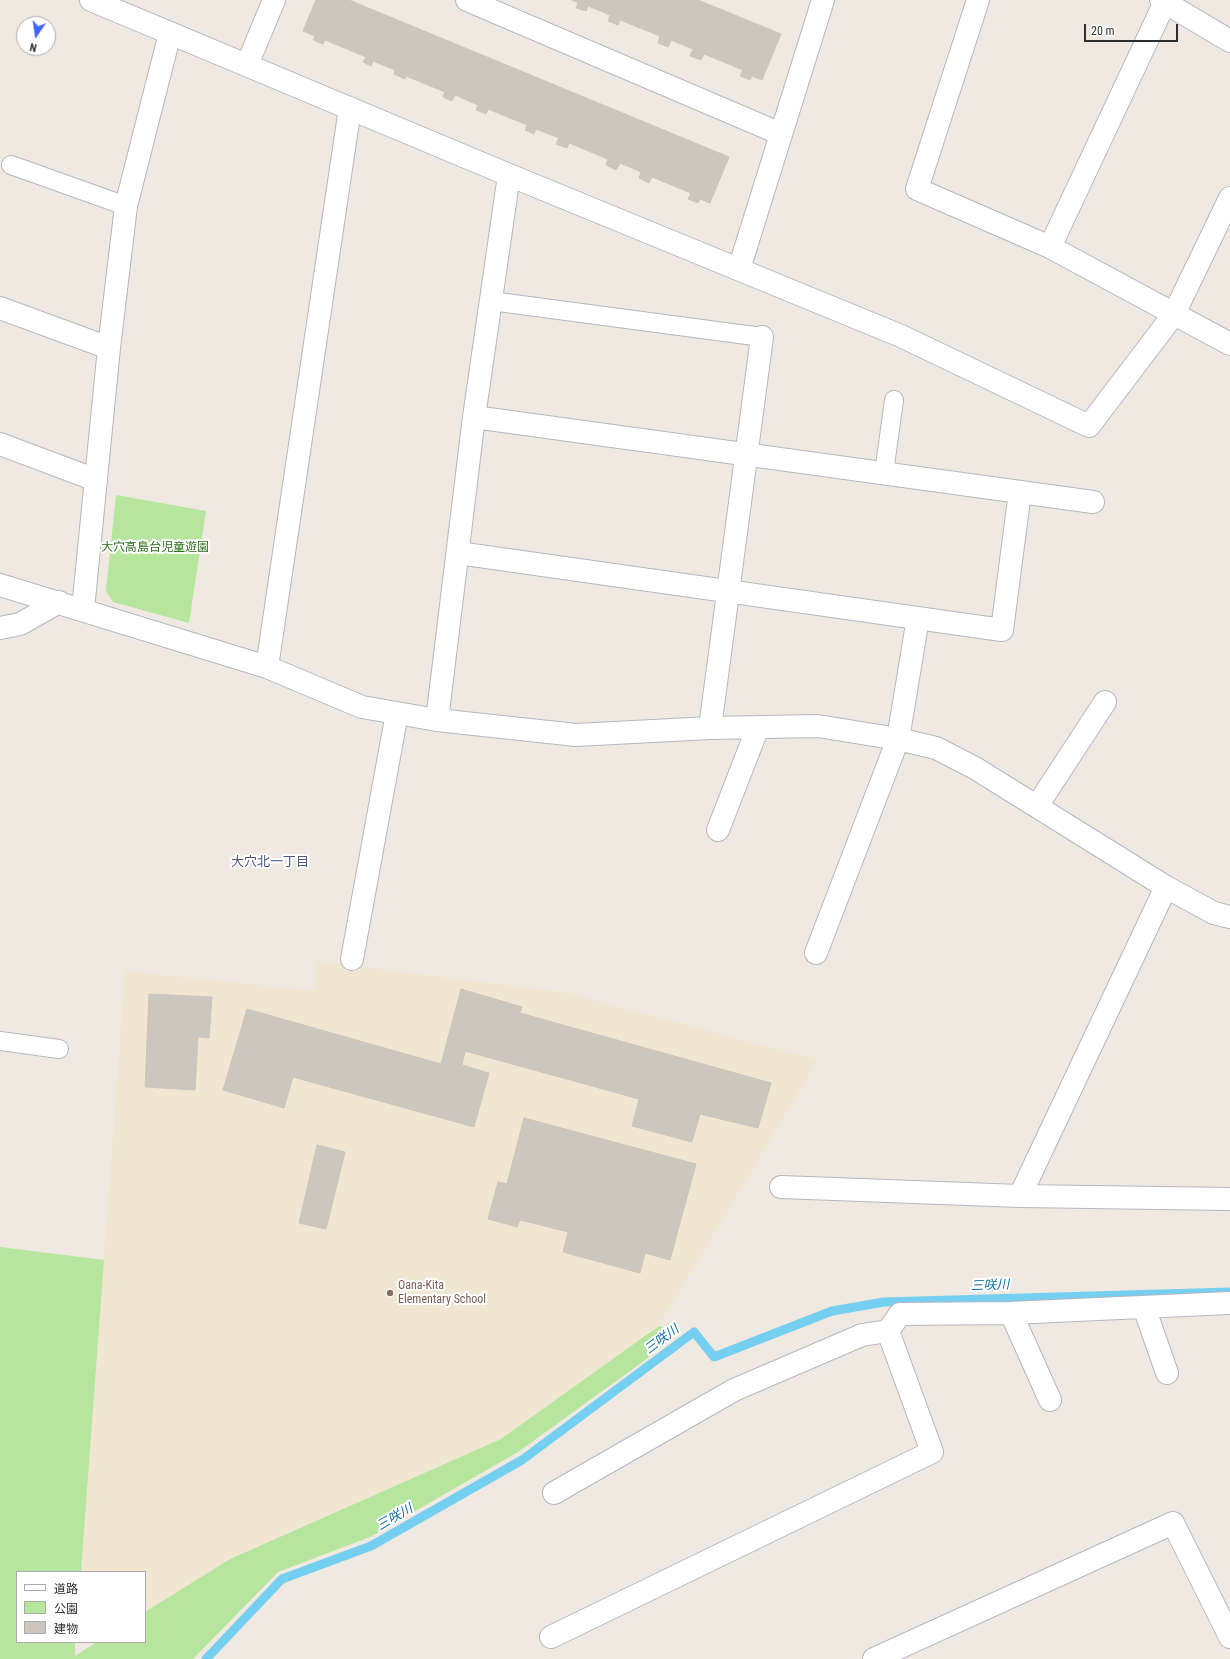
<!DOCTYPE html>
<meta charset="utf-8">
<style>
body{margin:0}
#map{position:relative;width:1230px;height:1659px;overflow:hidden;background:#efe9e1;font-family:"Roboto Condensed","Noto Sans JP",sans-serif}
canvas{display:block}
.legend{position:absolute;left:16px;top:1571px;width:130px;height:72px;box-sizing:border-box;background:#fff;border:1px solid #ababab;margin:0;padding:5px 7px;list-style:none;font-size:12px;color:#2e2e2e}
.legend li{display:flex;align-items:center;gap:8px;height:20px}
.legend b{width:20px;border:1px solid #ababab}
.north{position:absolute;left:16px;top:16px;width:40px;height:40px;box-sizing:border-box;background:#fff;border:1px solid #ababab;border-radius:50%;rotate:193deg;font-size:11px;font-weight:700;line-height:16px;text-align:center;color:#2e2e2e}
.north::after{content:'';display:block;margin:auto;width:14px;height:18px;background:#4264fb;clip-path:polygon(50% 0,100% 100%,50% 72%,0 100%)}
.scale{position:absolute;left:1084px;top:24px;width:94px;height:18px;box-sizing:border-box;border:2px solid #2e2e2e;border-top:0;padding-left:5px;font-size:12px;line-height:14px;white-space:nowrap;color:#2e2e2e;-webkit-text-stroke:3px #fff;paint-order:stroke}
</style>
<div id="map">
<canvas width="1230" height="1659"></canvas>
<ul class="legend">
<li><b style="height:5px;background:#fff"></b>道路</li>
<li><b style="height:11px;background:#b6e59e"></b>公園</li>
<li><b style="height:11px;background:#cbc7bf"></b>建物</li>
</ul>
<div class="north">N</div>
<div class="scale">20 m</div>
</div>
<script>
const ctx = document.querySelector('canvas').getContext('2d');
ctx.lineJoin = 'round';
function paint(path, color) { ctx.fillStyle = color; ctx.fill(path, 'evenodd'); }
const shape = rows => new Path2D(rows.map(r => 'M' + r).join(''));
function stroke(path, color, width, dash) { ctx.strokeStyle = color; ctx.lineWidth = width; ctx.lineCap = dash ? 'butt' : 'round'; ctx.setLineDash(dash || []); ctx.stroke(path); }
function label(font, color, halo, rows, align = 'center') {
  ctx.font = font + ' "Roboto Condensed","Noto Sans JP",sans-serif'; ctx.lineWidth = 4; ctx.setLineDash([]); ctx.textBaseline = 'middle'; ctx.strokeStyle = halo; ctx.fillStyle = color; for (const [text, x, y, turn = 0] of rows) {
    ctx.save(); ctx.translate(x, y); ctx.rotate((+turn || 0) * Math.PI / 180); ctx.textAlign = isNaN(turn) ? turn : align; if (halo) ctx.strokeText(text, 0, 0); ctx.fillText(text, 0, 0); ctx.restore();
  }
}
paint(shape([
 [316,961,566,993,818,1060,659,1326,501,1439,230,1558,145,1612,145,1572,81,1572,125,971,315,991]
]), '#f0e6d1');
paint(shape([
 [116,495,206,511,189,623,113,602,106,591],
 [0,1247,104,1260,81,1572,17,1572,17,1642,75,1642,75,1656,97,1642,145,1642,145,1612,230,1559,501,1439,659,1326,680,1332,641,1363,518,1452,370,1537,278,1572,193,1659,0,1659]
]), '#b6e59e');
stroke(shape([
 [206,1659,282,1579,371,1546,522,1460,694,1332,714,1357,832,1311,884,1302,1230,1292]
]), '#75cff0', 9);
const building = shape([
 [316,0,349,0,729,157,710,203,700,199,698,203,688,199,691,193,652,177,649,183,639,178,641,172,620,163,616,170,606,165,608,159,569,143,567,148,556,144,559,138,536,129,534,134,525,130,527,125,488,109,486,114,476,110,478,105,455,95,452,101,443,97,445,92,406,76,405,79,394,74,395,70,373,61,371,66,363,62,366,57,325,40,323,44,313,40,315,36,303,31,316,0],
 [572,0,698,0,781,34,762,80,752,76,750,80,740,76,743,70,704,54,701,60,690,56,693,49,671,40,668,47,658,43,660,36,620,20,618,25,608,21,610,15,588,6,586,11,576,8,578,3,572,0],
 [461,989,522,1007,520,1013,771,1083,758,1128,700,1114,692,1142,632,1126,639,1099,465,1051,462,1065,489,1073,474,1127,293,1077,284,1108,223,1090,247,1009,441,1064,461,989],
 [149,994,212,997,209,1038,198,1037,195,1090,145,1087,149,994],
 [524,1118,696,1164,670,1260,645,1253,640,1273,563,1252,568,1232,520,1220,517,1227,488,1219,498,1182,507,1184,524,1118],
 [317,1145,345,1152,326,1229,299,1223,317,1145]
]);
paint(building, '#cbc7bf');
stroke(building, '#cbc5ba', 1);
const lane = shape([
 [11,165,126,206],
 [491,301,762,337],
 [884,473,894,400],
 [0,1041,59,1049]
]);
const street = shape([
 [91,0,509,175,901,336,1089,426,1174,314,1230,198],
 [467,0,781,134],
 [978,0,917,189,1050,247,1230,344],
 [1161,0,1230,41],
 [247,65,274,0],
 [1050,247,1165,2],
 [739,269,823,0],
 [0,308,109,348],
 [474,417,1093,502],
 [0,444,96,480],
 [458,553,1002,630,1020,492],
 [0,585,267,667,362,707,437,720,576,735,710,728,818,726,898,739,936,748,975,768,1166,887,1214,913,1230,917],
 [83,609,109,348,126,206,170,33],
 [0,628,20,624,59,602],
 [267,667,350,108],
 [437,720,474,417,509,175],
 [710,728,762,337],
 [1037,806,1105,702],
 [718,830,758,727],
 [816,953,898,739,918,618],
 [352,959,397,713],
 [781,1187,1020,1196,1230,1199],
 [1020,1196,1166,887],
 [1144,1307,1167,1373],
 [1011,1313,1050,1400],
 [554,1493,734,1390,862,1335,888,1331],
 [551,1637,932,1452,888,1331,900,1314,1011,1313,1230,1303],
 [874,1659,1173,1523,1230,1637]
]);
stroke(lane, '#b4b7c1', 20);
stroke(street, '#b4b7c1', 24);
stroke(lane, '#fff', 18);
stroke(street, '#fff', 22);
for (const [x, y, r, color] of [
 [390,1293,4,"#8d6e63"]
]) { const dot = new Path2D(); dot.arc(x, y, r, 0, 2 * Math.PI); ctx.fillStyle = color; ctx.fill(dot); stroke(dot, '#fff', 1.5); }
label('12px', '#2c6e1b', '#fff', [
 ["大穴高島台児童遊園",155,548]
]);
label('12px', '#785e54', '#fff', [
 ["Oana-Kita",398,1286],
 ["Elementary School",398,1300]
], 'left');
label('13px', '#4d5680', '#fff', [
 ["大穴北一丁目",270,863]
]);
label('italic 13px', '#0d6fa3', '#fff', [
 ["三咲川",990,1286,-2],
 ["三咲川",662,1340,-37],
 ["三咲川",395,1518,-30]
]);
</script>
